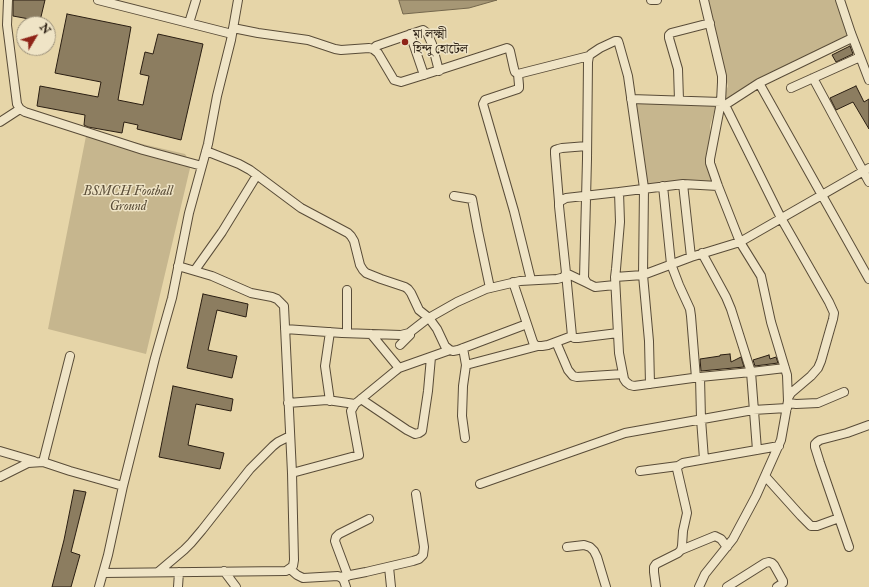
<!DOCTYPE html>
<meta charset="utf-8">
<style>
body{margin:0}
#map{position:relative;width:869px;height:587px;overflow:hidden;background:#e6d5a8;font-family:"IM FELL Double Pica",serif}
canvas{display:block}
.north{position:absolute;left:16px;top:16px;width:40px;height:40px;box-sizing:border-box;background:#efe4c6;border:1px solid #a0957e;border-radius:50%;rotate:52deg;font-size:11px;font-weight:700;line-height:16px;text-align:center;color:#2a1e12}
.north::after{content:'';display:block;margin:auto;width:14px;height:18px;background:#8f2418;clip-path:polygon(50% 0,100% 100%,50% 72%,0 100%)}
</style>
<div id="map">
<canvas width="869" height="587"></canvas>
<div class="north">N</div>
</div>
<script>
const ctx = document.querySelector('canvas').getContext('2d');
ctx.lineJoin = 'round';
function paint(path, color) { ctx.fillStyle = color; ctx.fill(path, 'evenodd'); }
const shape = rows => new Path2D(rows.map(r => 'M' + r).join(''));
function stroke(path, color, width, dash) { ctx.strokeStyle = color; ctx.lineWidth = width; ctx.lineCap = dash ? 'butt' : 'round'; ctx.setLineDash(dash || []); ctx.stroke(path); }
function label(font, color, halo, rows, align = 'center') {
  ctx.font = font + ' "IM FELL Double Pica","Noto Serif Bengali",serif'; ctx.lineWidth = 3; ctx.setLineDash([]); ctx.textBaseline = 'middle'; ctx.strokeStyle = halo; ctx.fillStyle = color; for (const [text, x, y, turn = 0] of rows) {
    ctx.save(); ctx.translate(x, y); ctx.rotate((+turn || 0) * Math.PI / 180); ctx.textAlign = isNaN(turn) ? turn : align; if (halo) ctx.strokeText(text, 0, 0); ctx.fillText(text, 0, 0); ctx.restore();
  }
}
paint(shape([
 [707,0,837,0,848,35,784,68,725,100,725,94,728,86],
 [632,103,716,105,710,126,711,150,714,182,644,188,633,144],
 [87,131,185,154,191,164,146,354,48,329]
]), '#c6b68e');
const water = shape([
 [399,0,497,0,469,8,403,14,399,1,399,0]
]);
paint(water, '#a69775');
stroke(water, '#74674d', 1);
const building = shape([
 [13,0,45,0,40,21,13,16,13,0],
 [67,14,131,27,118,100,143,105,149,76,140,74,145,52,153,54,158,34,203,44,181,140,137,129,138,125,124,122,122,133,88,127,84,125,85,115,37,106,40,86,98,97,101,82,55,73,67,14],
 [850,46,853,54,836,62,832,55,850,46],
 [856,86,864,102,869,99,869,129,853,102,836,110,830,98,856,86],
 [203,294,248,304,246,317,217,310,208,350,237,356,232,378,187,368,203,294],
 [730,354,731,362,741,357,744,367,701,371,700,359,720,356,720,355,730,354],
 [769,355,770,359,776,357,778,363,755,366,753,360,769,355],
 [173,386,233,399,231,411,196,404,188,445,224,453,220,469,159,457,173,386],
 [74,490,86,492,71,552,80,555,71,587,52,587,64,540,74,490]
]);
paint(building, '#8c7d60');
stroke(building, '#2a1e12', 1);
const minor = shape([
 [8,0,7,25,17,104,20,109,25,112,143,150,202,166],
 [98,0,232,34],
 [651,0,657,0],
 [840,0,851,33,869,80],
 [189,23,196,0],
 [233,28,258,33,308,40,335,49,341,50,369,48,373,49,378,53,394,80,401,82,433,72,507,48,509,49,510,51,514,69,515,72,518,74,589,56],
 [410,34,424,75],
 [373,49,376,46,414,33,423,30,427,33,432,44,439,71],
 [518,74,519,85,519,88,518,89,485,100,483,104,514,211,531,280],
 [813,78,869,182],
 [759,83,852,38],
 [791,88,860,57],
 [631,99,721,102,725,105],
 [679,100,678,69,669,38,669,35,671,33,710,23],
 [0,122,20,109],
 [206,151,239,164,250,170,301,208,348,233,351,236,354,241,360,265,363,270,366,273,381,279,405,287,408,289,411,293,419,310,429,318,437,329,445,346,450,350,453,351,458,350,527,324],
 [663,186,671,264,679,285,690,309,691,316,696,378],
 [619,192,683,184],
 [454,196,472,199,478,231,490,288],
 [559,202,555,154,555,150,558,149,562,148,587,146],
 [702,253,726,297,731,309,751,372,757,450],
 [691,257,683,184,718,186],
 [195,270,222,232,257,175],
 [615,277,643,275,691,257,740,242,869,168],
 [513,282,533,342,535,345,538,346,542,346,548,345,572,336],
 [587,283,566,273,572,336,574,338,578,338,618,333],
 [615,285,595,287,587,283,584,278,587,159,588,62,589,56,591,54,600,48,615,41,618,41,619,44,628,76,644,188,643,275,649,341,650,384],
 [285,329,342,333,401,335,409,333,427,319,457,302,486,289,520,281,557,279,561,278,564,277,566,273,559,206,559,202,566,198,619,192,620,222,616,269,615,277,619,353,624,379,626,382,630,385,634,386,700,377,751,372,785,368],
 [330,332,325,366,330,401],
 [347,333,347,290],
 [371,334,399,368],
 [556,342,568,370,573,376,577,377,623,374],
 [400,345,410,335,409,333],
 [463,348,466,365,463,386,462,416,465,438],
 [466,365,538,346],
 [700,377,701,419,704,459],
 [844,392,818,403,796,404,789,403,788,401,788,398,791,393,811,376,818,368,821,361,833,319,834,313,829,302,781,218,725,105,759,83,869,279],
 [361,399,407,430,415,434,419,433,422,431,428,391,431,357],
 [288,403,327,400,355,404],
 [0,451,34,461],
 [43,462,70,356],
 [640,471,678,466],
 [292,473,359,455,351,411,355,404,394,372,399,368,450,350],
 [765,476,801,516,811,526,817,526,839,518],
 [0,477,28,463,43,462,70,471,123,486],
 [480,484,625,433,753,410,787,408],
 [567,547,584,545,590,547,594,551,597,557,606,587],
 [849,547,820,463,815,447,815,444,817,442,820,440,847,433,869,425],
 [681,550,715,536,721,539,727,547],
 [389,567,391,587],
 [290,569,297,575,303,578,338,576,342,578,344,581,346,587],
 [224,571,236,587],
 [158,572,184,550,191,543,202,530,250,469,273,446,278,442,290,436],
 [103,573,286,571,293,566,294,560,292,473,284,306,277,299,272,297,251,293,212,276,178,266],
 [348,576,336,544,335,541,336,537,339,534,369,519],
 [340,577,366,572,413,561,419,559,423,555,424,547,416,494],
 [99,587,108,555,123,486,155,358,172,298,189,213,208,144,217,96,231,40,238,0],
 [178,587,179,572],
 [656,587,654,572,654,567,656,564,678,553,681,550,682,546,683,531,687,513,686,508,677,469,678,466,683,463,779,446],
 [699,587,705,574,733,539,756,496,781,440,788,401,787,375,771,322,761,276,740,242,718,186,710,163,710,159,721,102,722,82,722,76,704,0],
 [727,587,765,563,769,562,772,563,774,565,783,581,783,583,777,587]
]);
stroke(minor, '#594c38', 10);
stroke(minor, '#efe4c6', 8);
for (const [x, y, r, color] of [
 [405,42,4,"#8f2418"]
]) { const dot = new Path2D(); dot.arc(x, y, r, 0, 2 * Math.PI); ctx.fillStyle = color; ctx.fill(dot); stroke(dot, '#efe4c6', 1.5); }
label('13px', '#2a1e12', '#efe4c6', [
 ["মা লক্ষ্মী",413,35],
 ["হিন্দু হোটেল",413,50]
], 'left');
label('italic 13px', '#594c37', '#efe4c6', [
 ["BSMCH Football",128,192],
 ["Ground",128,207]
]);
</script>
